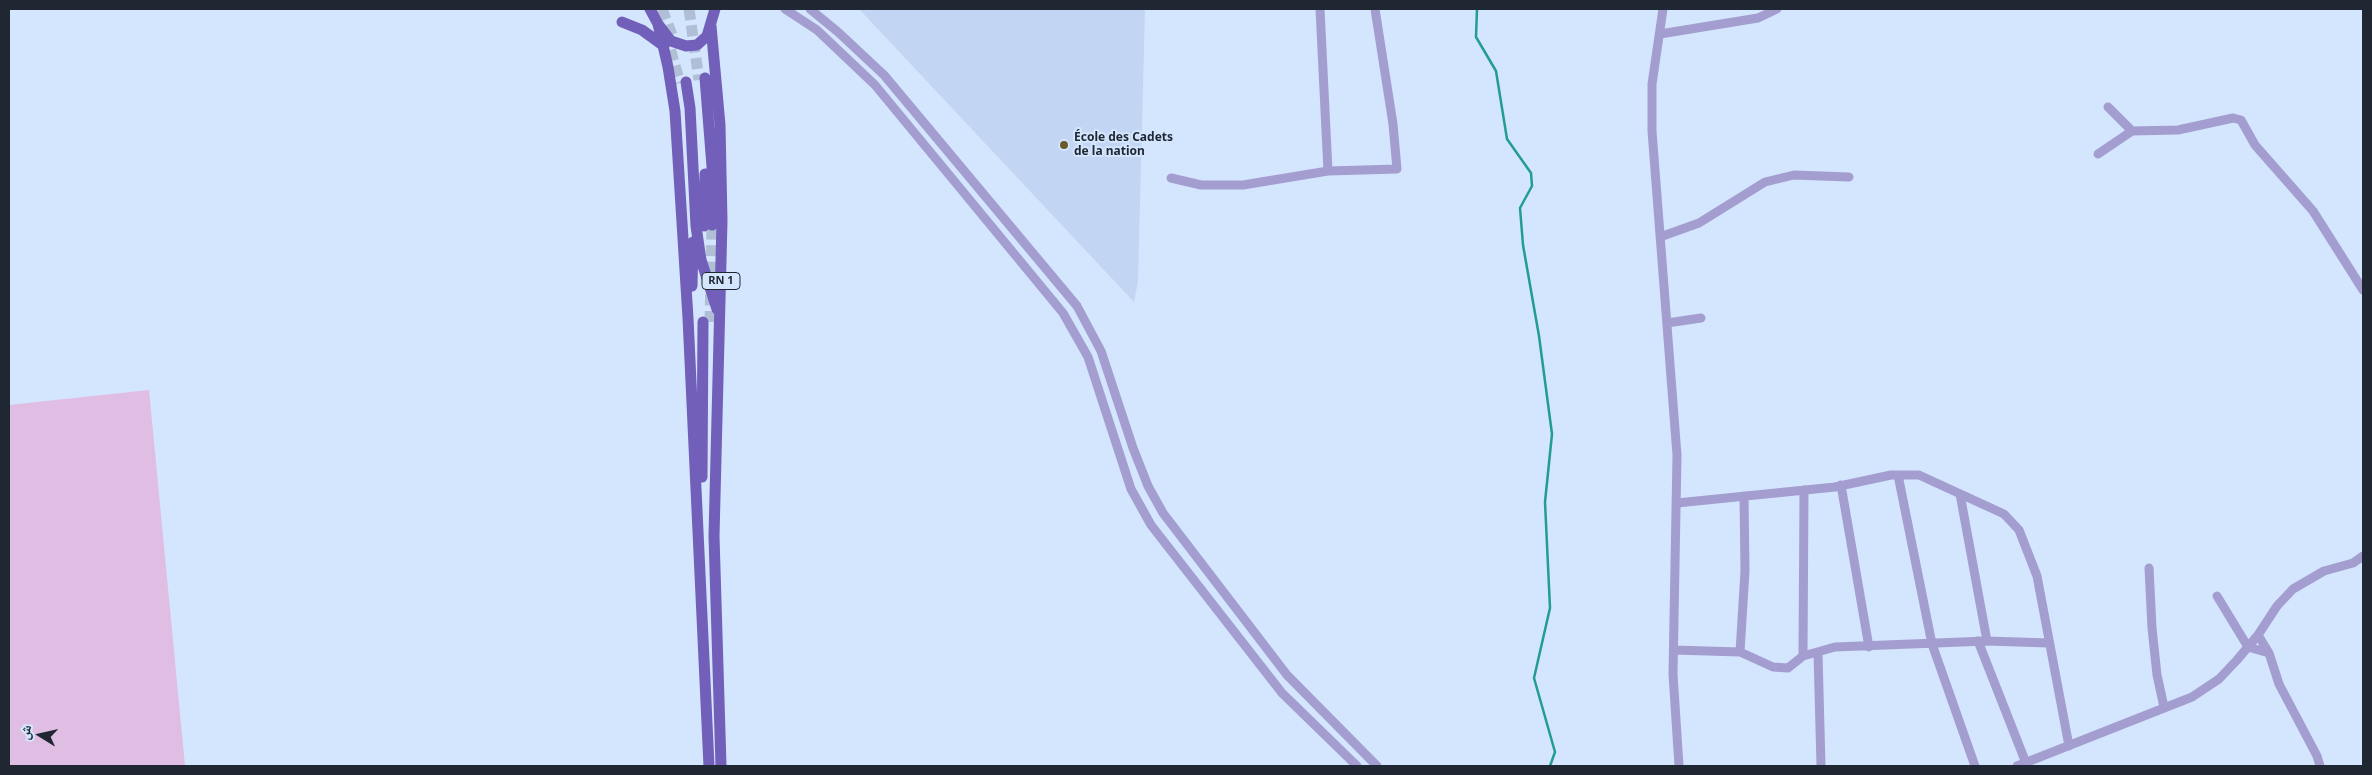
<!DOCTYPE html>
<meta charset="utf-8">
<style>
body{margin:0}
#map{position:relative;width:2372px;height:775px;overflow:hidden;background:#d4e5fe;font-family:"Noto Sans","Noto Naskh Arabic",sans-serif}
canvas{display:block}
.frame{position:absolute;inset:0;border:10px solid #1f2732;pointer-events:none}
.north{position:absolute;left:15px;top:710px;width:50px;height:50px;-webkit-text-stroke:4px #d4e5fe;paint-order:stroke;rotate:280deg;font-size:14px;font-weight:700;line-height:20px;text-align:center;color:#1f2732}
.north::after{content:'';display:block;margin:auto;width:18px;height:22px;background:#1f2732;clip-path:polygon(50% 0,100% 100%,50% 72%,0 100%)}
</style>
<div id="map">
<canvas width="2372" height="775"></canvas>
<div class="frame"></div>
<div class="north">ش</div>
</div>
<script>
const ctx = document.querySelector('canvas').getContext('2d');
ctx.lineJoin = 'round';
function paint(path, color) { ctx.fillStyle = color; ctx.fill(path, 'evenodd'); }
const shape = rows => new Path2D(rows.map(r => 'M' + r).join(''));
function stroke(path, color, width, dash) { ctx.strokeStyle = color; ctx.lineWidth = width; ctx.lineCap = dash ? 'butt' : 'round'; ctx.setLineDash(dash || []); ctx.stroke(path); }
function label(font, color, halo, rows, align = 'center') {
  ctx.font = font + ' "Noto Sans",sans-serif'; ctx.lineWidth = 4; ctx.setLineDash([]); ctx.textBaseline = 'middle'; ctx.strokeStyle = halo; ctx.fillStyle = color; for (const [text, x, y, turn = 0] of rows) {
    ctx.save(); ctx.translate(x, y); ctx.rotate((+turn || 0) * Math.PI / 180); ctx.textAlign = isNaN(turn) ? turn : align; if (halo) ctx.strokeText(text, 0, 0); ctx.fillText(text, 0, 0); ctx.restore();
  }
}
paint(shape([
 [859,9,1145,9,1138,281,1134,302]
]), '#c2d6f4');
paint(shape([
 [149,390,185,766,9,766,9,405]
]), '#e0bde3');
stroke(shape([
 [1477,9,1476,37,1496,71,1507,139,1531,173,1532,186,1520,208,1523,245,1539,336,1552,434,1545,502,1550,608,1534,678,1555,752,1550,766]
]), '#239c96', 2.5);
stroke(shape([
 [662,9,674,40],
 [689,9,699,80],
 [666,34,680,83],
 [710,322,712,225]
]), '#b0bfd5', 11, [11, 5.5]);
stroke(shape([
 [785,9,817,30,875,85,1063,313,1088,357,1131,489,1151,525,1282,693,1357,766],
 [810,9,838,32,884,75,1077,306,1101,351,1133,448,1148,486,1163,513,1287,675,1377,766],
 [1320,9,1328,171],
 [1663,9,1652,84,1652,131,1677,455,1673,674,1679,766],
 [1660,34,1758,18,1777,9],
 [2108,107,2132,131],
 [2098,154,2132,131,2178,130,2233,118,2241,120,2255,145,2313,211,2363,290],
 [1171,178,1201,185,1243,185,1328,171,1397,169,1393,124,1375,9],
 [1660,237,1699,223,1765,182,1794,175,1849,177],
 [1667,323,1701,318],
 [1898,475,1932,644,1975,766],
 [1841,485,1869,647],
 [1960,494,1987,641],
 [1677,503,1835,487,1891,475,1919,475,2004,514,2019,530,2037,576,2069,746],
 [2149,568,2152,628,2157,675,2164,707],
 [2217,596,2248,647,2269,653],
 [2258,635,2269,653,2279,684,2317,756,2320,766],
 [1978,641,2026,763],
 [1674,650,1740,652,1773,667,1788,668,1803,656,1835,647,1987,641,2049,643],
 [1740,652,1745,571,1744,496],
 [1818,653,1821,766],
 [1803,656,1804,490],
 [2017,766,2192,697,2219,679,2237,660,2258,635,2277,606,2293,589,2324,571,2353,563,2363,556]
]), '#a49ed0', 9);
stroke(shape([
 [650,9,658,24,671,41,686,46,697,45,707,36,715,9],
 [622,22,642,30,664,46],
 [658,24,668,67,675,111,688,318,709,766],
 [711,26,720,125,722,221,714,536,721,766],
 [705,78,712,166,712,225],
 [686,82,690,108,696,226,701,260,717,309],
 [704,226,705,174],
 [692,286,693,242],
 [702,477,703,322]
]), '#715fb9', 11);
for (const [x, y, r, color] of [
 [1064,145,5,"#6b5927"]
]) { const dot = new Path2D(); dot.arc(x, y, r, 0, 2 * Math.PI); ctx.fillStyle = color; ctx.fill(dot); stroke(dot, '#d4e5fe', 2); }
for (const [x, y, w] of [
 [721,281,38]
]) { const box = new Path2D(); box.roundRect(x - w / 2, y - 8.5, w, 17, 4); ctx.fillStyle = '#d4e5fe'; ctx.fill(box); stroke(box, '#1f2732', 1); }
label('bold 11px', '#1f2732', null, [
 ["RN 1",721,281]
]);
label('bold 12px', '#1f2732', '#d4e5fe', [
 ["École des Cadets",1074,138],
 ["de la nation",1074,152]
], 'left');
</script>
